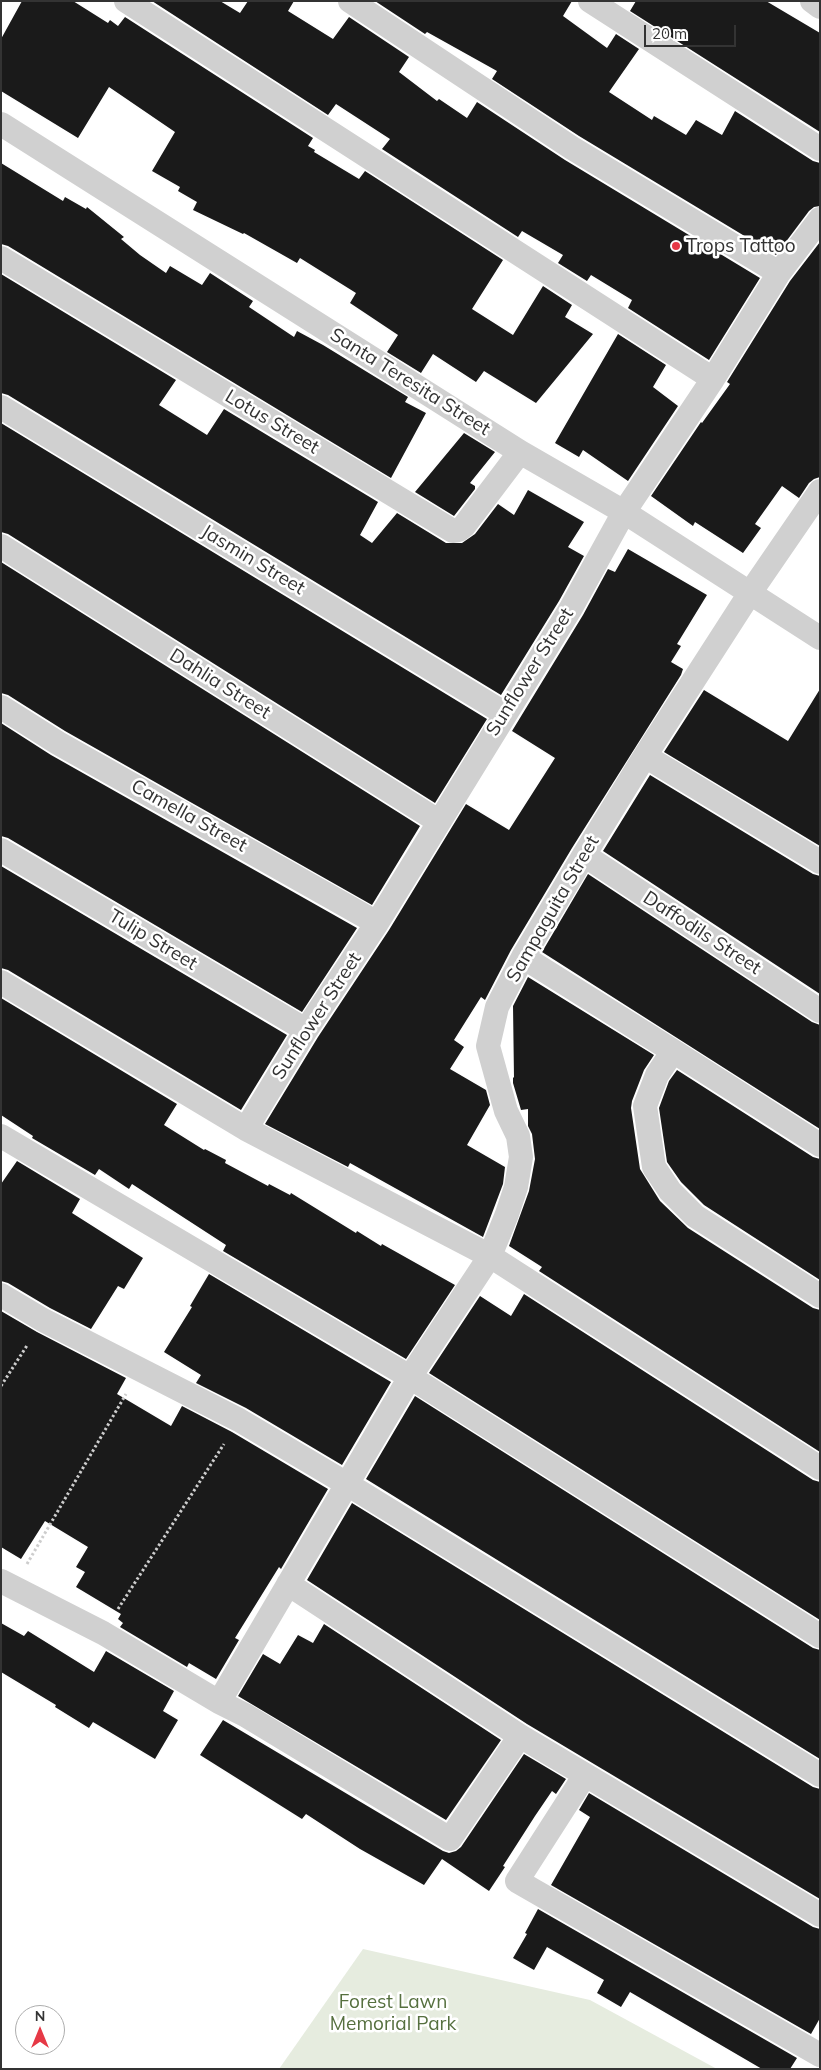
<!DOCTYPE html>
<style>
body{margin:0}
#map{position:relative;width:821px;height:2070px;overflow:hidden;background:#fff;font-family:Mulish,sans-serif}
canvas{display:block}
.frame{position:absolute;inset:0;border:2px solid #333;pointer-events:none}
.north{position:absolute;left:15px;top:2005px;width:50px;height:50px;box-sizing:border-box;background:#fff;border:1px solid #adadad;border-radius:50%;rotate:0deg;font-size:14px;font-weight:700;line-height:20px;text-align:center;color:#333}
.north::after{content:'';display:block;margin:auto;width:18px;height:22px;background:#e63946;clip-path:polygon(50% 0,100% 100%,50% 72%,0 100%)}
.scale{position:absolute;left:644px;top:25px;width:92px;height:22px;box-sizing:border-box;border:2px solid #333;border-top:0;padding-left:6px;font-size:15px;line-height:18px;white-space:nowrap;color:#333;-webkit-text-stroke:4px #fff;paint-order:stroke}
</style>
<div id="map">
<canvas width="821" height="2070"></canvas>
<div class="frame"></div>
<div class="north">N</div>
<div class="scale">20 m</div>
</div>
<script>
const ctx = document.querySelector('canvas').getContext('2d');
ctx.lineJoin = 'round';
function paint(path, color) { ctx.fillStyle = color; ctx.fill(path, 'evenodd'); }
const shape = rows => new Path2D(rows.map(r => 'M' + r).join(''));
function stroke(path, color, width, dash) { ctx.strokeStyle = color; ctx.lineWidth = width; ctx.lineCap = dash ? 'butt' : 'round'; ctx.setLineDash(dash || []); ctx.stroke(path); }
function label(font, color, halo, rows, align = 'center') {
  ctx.font = font + ' Mulish,sans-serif'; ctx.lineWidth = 5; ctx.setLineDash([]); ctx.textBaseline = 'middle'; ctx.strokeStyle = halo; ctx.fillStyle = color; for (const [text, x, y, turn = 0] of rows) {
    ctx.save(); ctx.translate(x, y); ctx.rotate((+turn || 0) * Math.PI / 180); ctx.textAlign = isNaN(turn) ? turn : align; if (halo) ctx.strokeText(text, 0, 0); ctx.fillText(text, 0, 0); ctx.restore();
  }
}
paint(shape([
 [363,1949,590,2000,717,2069,279,2069]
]), '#e6ecdf');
paint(shape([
 [22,1,73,1,108,23,110,20,118,26,125,17,313,138,308,146,315,150,314,152,359,179,365,171,503,260,472,309,513,335,543,286,572,305,565,317,593,334,536,403,484,371,476,382,433,354,421,373,387,352,398,335,350,303,356,293,300,258,297,263,244,233,243,234,193,210,197,202,178,191,180,187,152,171,175,132,109,87,78,138,1,91,1,39],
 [152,1,220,1,240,13,248,1,294,1,288,11,333,39,349,17,409,57,399,72,437,101,439,99,467,118,477,102,565,160,760,278,709,360,628,308,632,300,591,275,587,281,558,263,563,255,522,231,518,237,382,149,390,139,336,104,328,115],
 [375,1,572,1,563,16,607,48,616,34,639,49,609,92,652,120,654,116,686,135,696,120,722,135,735,111,813,161,820,163,820,206,814,207,809,211,776,255,579,136,492,79,497,71,427,32,425,34],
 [636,1,766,1,820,33,820,132,630,11],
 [1,163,63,201,65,197,86,209,87,207,124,237,121,239,140,255,166,273,170,266,202,285,210,273,253,301,249,307,294,337,297,331,323,345,408,397,405,402,426,413,391,478,8,246,1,244],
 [820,242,820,477,814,479,809,483,799,498,782,486,755,524,761,528,743,553,695,522,693,526,651,496,701,422,702,423,730,384,727,382,790,281],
 [1,274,176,380,159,405,207,435,224,409,378,502,360,535,372,543,397,513,446,543,462,543,475,534,498,504,514,515,528,490,584,522,568,547,584,556,559,601,501,695,8,395,1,393],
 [618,334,666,365,653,387,678,406,628,481,583,450,579,457,555,443],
 [1,423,487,719,435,803,8,534,1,532],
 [464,433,495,452,470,483,475,486,475,489,454,516,415,492],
 [628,549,707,595,677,644,681,646,671,662,683,669,681,675,572,848,511,950,485,1000,481,997,454,1040,464,1047,450,1069,486,1090,490,1105,467,1145,505,1167,503,1184,483,1237,350,1163,348,1167,265,1124,318,1037,389,930,466,804,509,830,555,758,512,731,583,615,608,569,615,572],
 [1,562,420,826,372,905,65,731,8,695,1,693],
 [820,689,820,846,664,752,704,690,788,741],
 [1,723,51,755,357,928,302,1012,8,838,1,836],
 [650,775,813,874,820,876,820,994,603,851],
 [1,866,287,1035,241,1110,8,970,1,968],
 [588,874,812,1022,820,1025,820,1129,542,952],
 [528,977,654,1055,644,1070,632,1101,631,1108,640,1169,660,1201,688,1228,813,1308,820,1310,820,1452,539,1271,542,1267,509,1246,529,1191,535,1159,532,1134,528,1126,528,1109,521,1110,513,1083,513,1077,514,1078,513,1006],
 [1,998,177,1104,164,1125,204,1150,205,1149,226,1160,225,1163,268,1186,269,1184,290,1195,291,1193,356,1233,357,1231,381,1246,382,1244,455,1285,406,1359,223,1251,226,1245,132,1184,129,1189,99,1169,95,1175,32,1138,33,1136,1,1115],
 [677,1070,813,1157,820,1159,820,1280,704,1205,681,1182,667,1162,659,1108,669,1081],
 [17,1161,80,1199,72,1213,143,1258,124,1289,118,1286,91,1329,50,1308,8,1283,1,1281,1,1184],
 [209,1274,391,1382,342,1465,246,1408,196,1383,201,1375,164,1352,192,1307,190,1306],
 [524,1294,813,1480,820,1482,820,1620,429,1373,480,1296,511,1316],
 [1,1311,37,1332,126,1378,117,1394,171,1426,182,1406,232,1432,328,1489,281,1569,279,1567,235,1638,239,1640,216,1679,189,1663,187,1667,120,1627,123,1623,118,1619,121,1614,76,1587,85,1572,76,1567,88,1547,45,1521,21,1559,1,1547],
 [415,1396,813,1648,820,1650,820,1759,366,1479],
 [352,1503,813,1787,820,1789,820,1899,527,1724,307,1580],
 [1,1623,24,1636,28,1631,94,1672,106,1651,174,1691,163,1711,178,1720,155,1759,93,1722,89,1728,55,1707,56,1705,1,1672],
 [324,1624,501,1740,446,1820,238,1696,263,1654,280,1664,298,1635,313,1643],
 [223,1720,443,1851,449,1853,456,1851,461,1847,524,1754,566,1779,556,1794,552,1791,535,1816,503,1866,505,1867,489,1891,442,1859,424,1885,360,1849,306,1814,302,1819,200,1755],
 [589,1793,813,1927,820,1929,820,2018,811,2034,551,1885,590,1817,579,1810],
 [538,1909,797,2058,790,2069,762,2069,630,1992,621,2007,597,1993,604,1980,547,1947,534,1970,513,1958,527,1934,525,1933]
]), '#1a1a1a');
stroke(shape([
 [1,1386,28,1344],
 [27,1564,126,1394],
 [118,1609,224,1444]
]), '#cdcdcd', 3, [2.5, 2.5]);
stroke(shape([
 [126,1,713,379],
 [350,1,572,148,779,273],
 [590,1,820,149],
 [812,1,820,7],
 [1,124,520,452,624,512,820,638],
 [1,258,453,531,459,530,464,526,520,452],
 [1,407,504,713],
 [1,546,438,821],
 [1,707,58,743,377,923],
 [645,756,820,862],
 [1,850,306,1030],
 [584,855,820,1011],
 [523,957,673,1051,820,1145],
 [1,982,246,1129,490,1256,820,1468],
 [673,1051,657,1075,645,1106,654,1167,670,1191,695,1216,820,1296],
 [246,1129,306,1030,377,923,571,608,624,512,713,379,779,273,820,219],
 [1,1136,410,1377,820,1636],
 [1,1295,43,1320,239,1420,347,1484,820,1775],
 [1,1581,103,1633,219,1702,245,1715,450,1839,520,1736],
 [288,1584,520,1736,820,1915],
 [219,1702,410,1377,490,1256,507,1214,516,1187,521,1157,518,1136,506,1111,488,1046,497,1007,523,957,584,855,645,756,750,593,820,491],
 [585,1775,517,1881,820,2055]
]), '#d0d0d0', 24);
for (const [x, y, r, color] of [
 [676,246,5,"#e63946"]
]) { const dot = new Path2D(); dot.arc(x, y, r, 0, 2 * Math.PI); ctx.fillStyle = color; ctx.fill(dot); stroke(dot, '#fff', 2); }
label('19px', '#333', '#fff', [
 ["Trops Tattoo",686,246]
], 'left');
label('19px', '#333', '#fff', [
 ["Santa Teresita Street",410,382,32],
 ["Lotus Street",272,422,31],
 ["Jasmin Street",253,560,31],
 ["Sunflower Street",530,672,-58],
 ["Dahlia Street",220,684,32],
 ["Camella Street",189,816,29],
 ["Sampaguita Street",553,909,-60],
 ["Daffodils Street",702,933,33],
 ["Tulip Street",153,940,31],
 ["Sunflower Street",317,1016,-57]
]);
label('19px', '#56703f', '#fff', [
 ["Forest Lawn",393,2002],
 ["Memorial Park",393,2024]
]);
</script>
